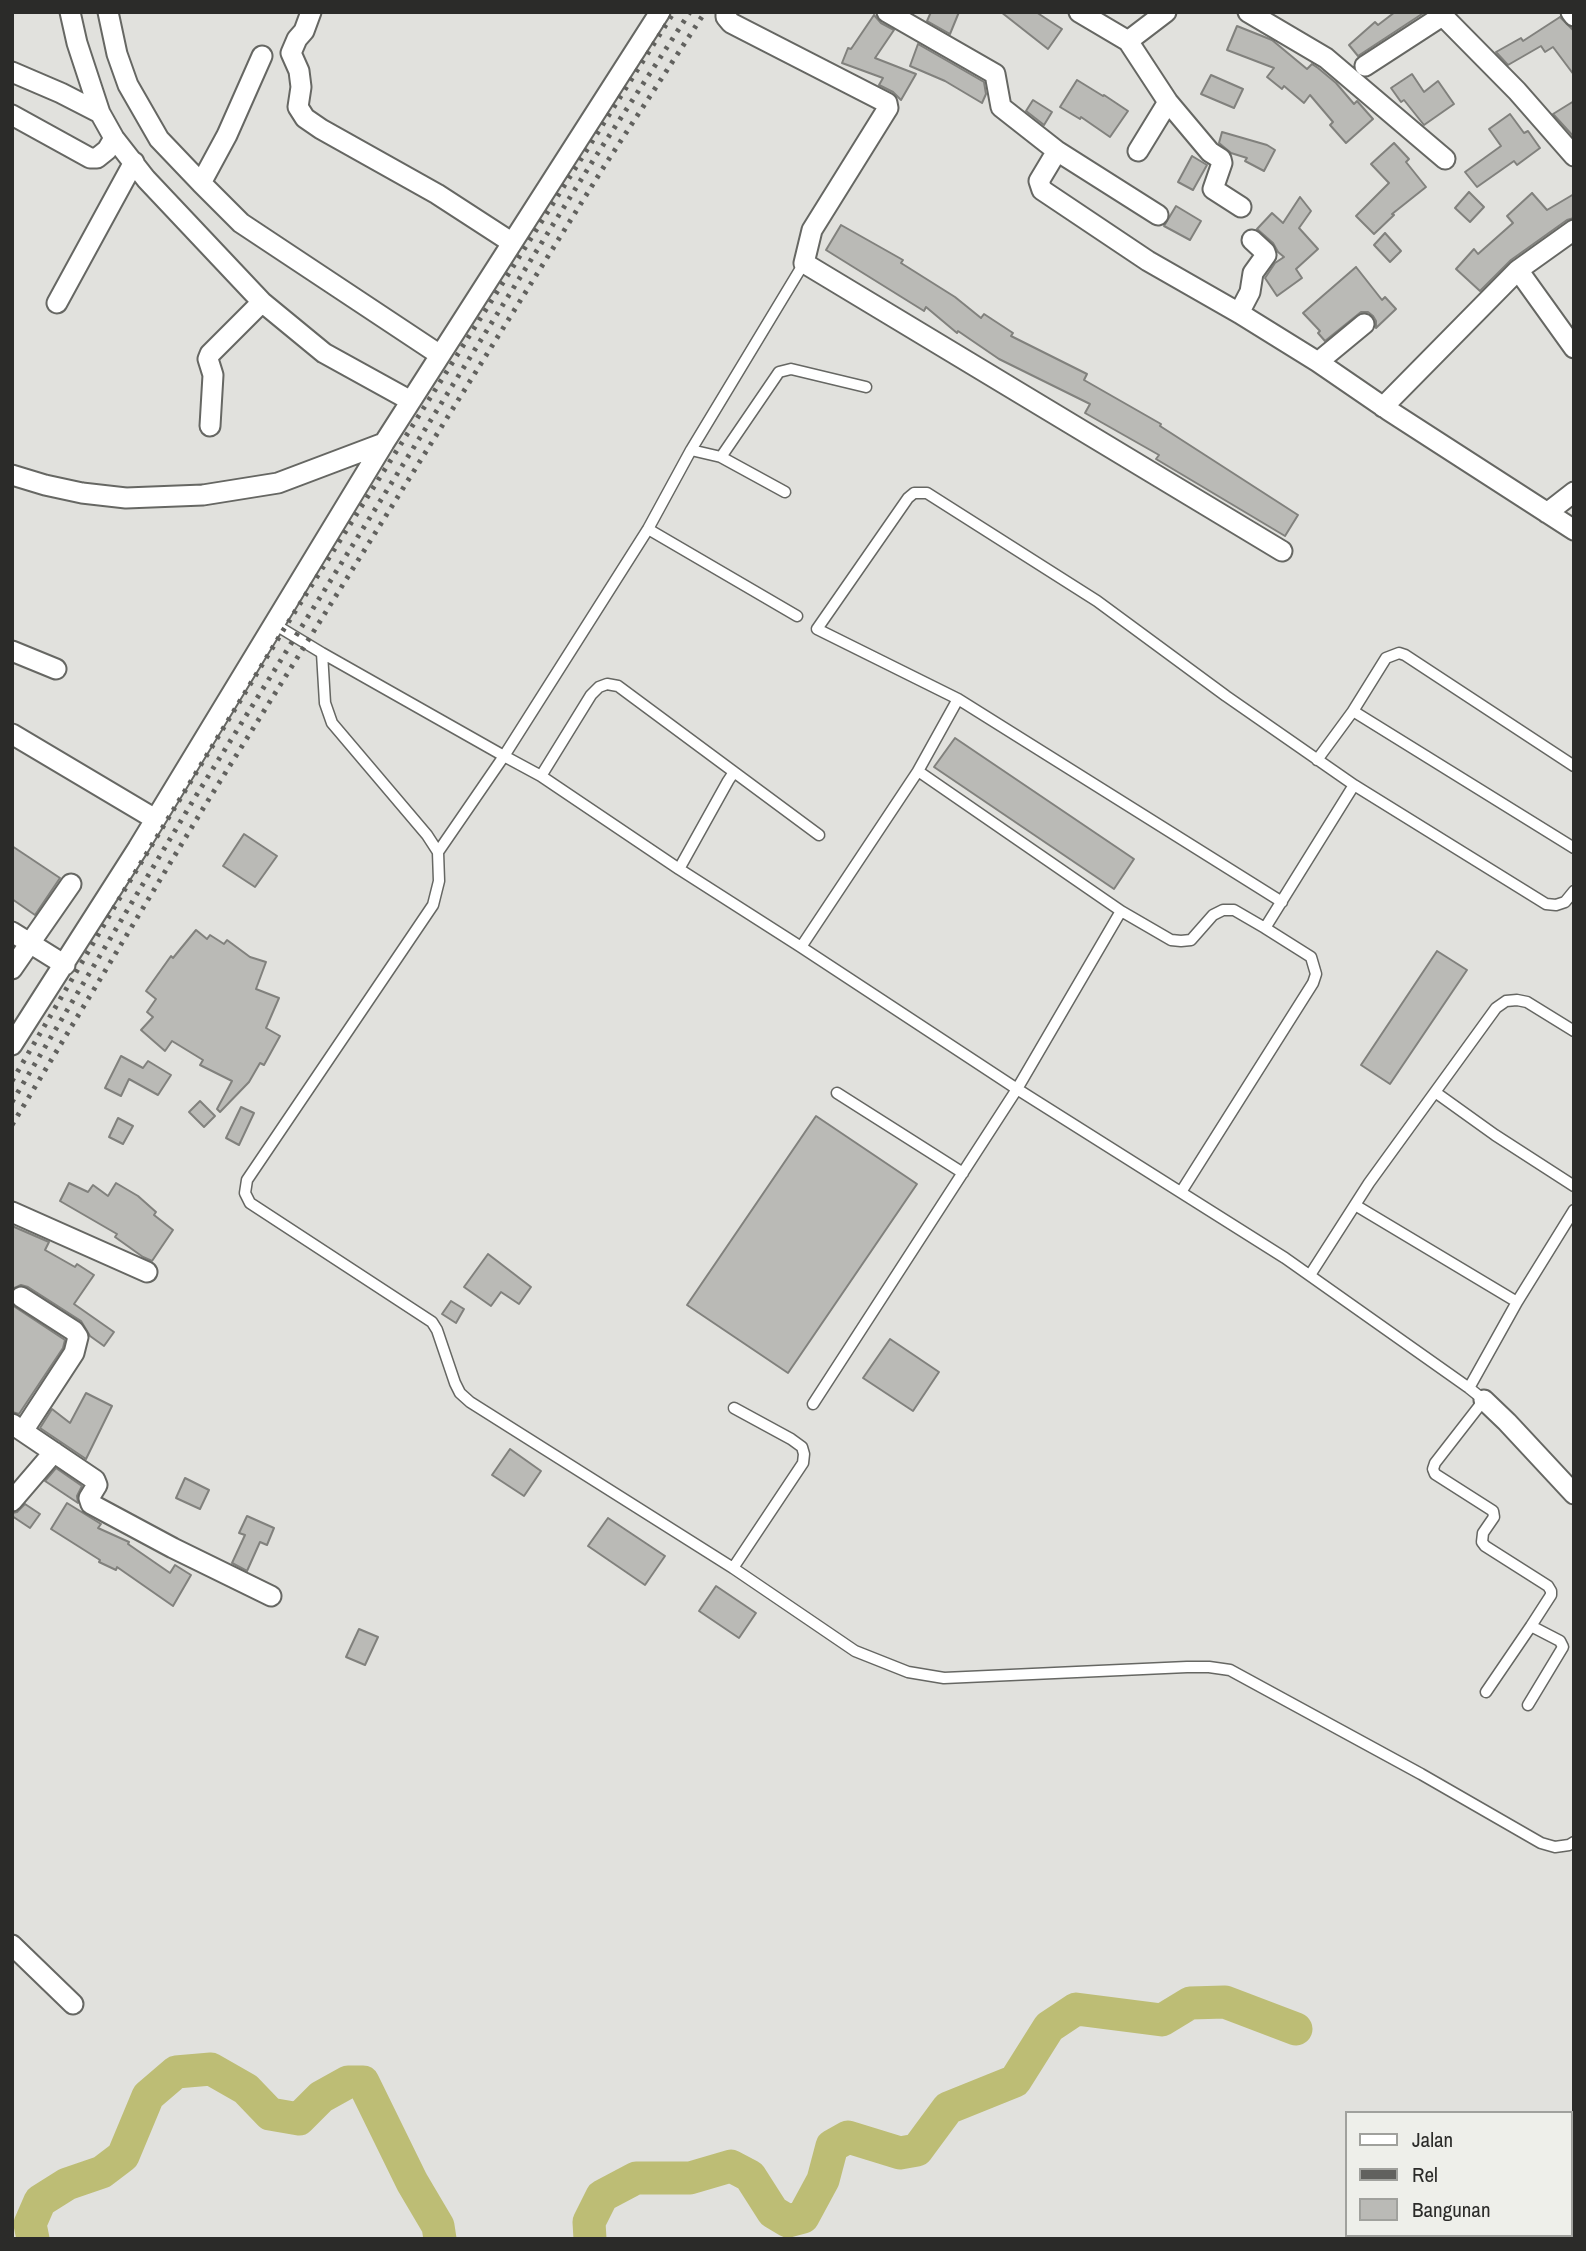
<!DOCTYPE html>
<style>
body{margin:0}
#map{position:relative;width:1586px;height:2251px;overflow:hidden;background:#e1e1dd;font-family:"Archivo Narrow",sans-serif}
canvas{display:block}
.frame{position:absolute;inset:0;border:14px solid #2b2b29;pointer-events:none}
.legend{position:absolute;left:1345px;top:2111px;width:228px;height:126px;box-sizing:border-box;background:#eeefea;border:2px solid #a0a19d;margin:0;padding:9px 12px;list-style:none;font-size:21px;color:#2b2b29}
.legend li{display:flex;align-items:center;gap:14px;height:35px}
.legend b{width:35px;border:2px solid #a0a19d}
</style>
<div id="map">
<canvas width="1586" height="2251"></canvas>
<div class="frame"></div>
<ul class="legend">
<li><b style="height:9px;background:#fff"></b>Jalan</li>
<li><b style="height:9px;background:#61615e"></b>Rel</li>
<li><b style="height:19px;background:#babab6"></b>Bangunan</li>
</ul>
</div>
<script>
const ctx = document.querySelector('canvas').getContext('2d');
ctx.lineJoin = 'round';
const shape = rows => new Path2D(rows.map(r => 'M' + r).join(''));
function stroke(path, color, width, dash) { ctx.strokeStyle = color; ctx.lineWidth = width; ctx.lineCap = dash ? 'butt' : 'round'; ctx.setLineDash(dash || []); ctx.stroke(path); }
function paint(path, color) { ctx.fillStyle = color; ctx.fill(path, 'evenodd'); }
stroke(shape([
 [33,2239,30,2224,40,2201,67,2184,102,2172,123,2156,148,2096,176,2072,211,2069,246,2089,270,2114,299,2119,321,2097,348,2082,363,2082,412,2182,438,2226,440,2239],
 [590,2239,589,2222,602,2196,636,2178,690,2178,731,2166,750,2176,773,2212,788,2221,803,2217,823,2180,832,2146,848,2137,900,2153,917,2150,948,2108,1015,2081,1049,2027,1076,2009,1162,2020,1190,2003,1225,2002,1296,2029]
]), '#bdbd75', 33);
const building = shape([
 [931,12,959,12,950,34,927,21,931,12],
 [1001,12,1036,12,1062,29,1048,49,1001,12],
 [1395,12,1425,12,1358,56,1349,45,1375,22,1378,25,1395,12],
 [874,15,881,23,894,30,875,58,916,74,901,100,893,92,879,85,883,78,842,63,848,48,851,49,874,15],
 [1560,17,1574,31,1574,75,1553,47,1545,52,1541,46,1508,65,1496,52,1521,38,1523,41,1560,17],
 [1237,26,1272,40,1307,69,1312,64,1318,68,1336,83,1354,104,1357,101,1373,119,1346,143,1330,125,1333,122,1310,95,1304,103,1284,86,1282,89,1267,77,1274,68,1227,50,1237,26],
 [918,44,984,82,986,94,982,103,945,81,910,66,918,44],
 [1412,74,1424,92,1438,81,1454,104,1424,125,1404,100,1401,102,1391,88,1412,74],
 [1211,75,1243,89,1234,108,1201,94,1211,75],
 [1077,80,1103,96,1104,95,1128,111,1110,137,1081,117,1080,119,1060,107,1077,80],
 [1033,100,1052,112,1044,125,1026,111,1033,100],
 [1574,101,1574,137,1553,114,1574,101],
 [1510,114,1524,133,1528,131,1540,148,1517,165,1514,161,1477,187,1465,172,1501,146,1489,129,1510,114],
 [1222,132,1267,145,1275,150,1264,171,1245,161,1247,158,1231,153,1219,143,1222,132],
 [1394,143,1409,159,1406,162,1426,187,1392,214,1394,215,1374,234,1356,216,1389,183,1371,164,1394,143],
 [1192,156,1207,165,1193,190,1178,182,1192,156],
 [1469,192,1484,207,1470,222,1455,208,1469,192],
 [1532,193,1547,210,1574,194,1574,218,1567,220,1511,260,1480,291,1456,269,1474,249,1478,254,1513,223,1507,216,1532,193],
 [1300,197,1311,211,1299,228,1318,249,1296,269,1302,278,1277,296,1265,278,1275,263,1284,257,1278,252,1273,243,1257,229,1272,213,1283,223,1300,197],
 [1176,206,1201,221,1190,240,1164,226,1176,206],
 [841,225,903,260,901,263,955,297,981,318,984,314,1013,333,1011,336,1087,374,1084,380,1161,424,1160,426,1298,515,1285,536,1156,459,1159,455,1085,413,1090,404,999,359,958,331,957,333,926,307,924,311,826,250,841,225],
 [1385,233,1401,251,1390,262,1374,245,1385,233],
 [1356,267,1382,300,1385,297,1396,309,1376,328,1376,321,1373,316,1368,312,1361,312,1325,341,1318,333,1320,331,1303,313,1356,267],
 [955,738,1134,859,1114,889,934,767,955,738],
 [244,834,277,856,255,887,223,866,244,834],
 [12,846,60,878,35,915,12,899,12,846],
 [196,930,207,939,210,935,224,944,227,940,250,957,266,962,256,989,279,998,266,1028,280,1036,264,1065,260,1063,249,1082,220,1112,217,1109,232,1081,200,1065,203,1060,172,1041,165,1051,141,1030,153,1017,147,1012,156,999,146,991,171,956,173,958,196,930],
 [1437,951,1467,970,1390,1084,1361,1065,1437,951],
 [121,1056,143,1068,148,1061,171,1075,158,1095,129,1079,121,1096,105,1088,121,1056],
 [200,1101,215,1116,204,1127,189,1112,200,1101],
 [241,1107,254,1113,239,1145,226,1138,241,1107],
 [816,1116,917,1184,788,1373,687,1305,816,1116],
 [118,1118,133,1126,123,1144,109,1137,118,1118],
 [69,1183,88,1192,93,1185,108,1196,116,1183,138,1196,156,1212,154,1215,173,1230,152,1261,143,1257,115,1237,117,1234,60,1201,69,1183],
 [12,1226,49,1242,45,1250,75,1267,77,1264,94,1275,74,1304,114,1332,104,1346,90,1336,81,1321,28,1287,21,1285,12,1289,12,1226],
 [488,1254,531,1287,519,1304,501,1292,491,1306,464,1287,488,1254],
 [451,1301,464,1309,456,1323,442,1314,451,1301],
 [12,1305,65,1340,63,1348,19,1414,12,1412,12,1305],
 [890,1339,939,1372,913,1411,863,1378,890,1339],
 [86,1393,112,1406,86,1459,40,1428,52,1409,70,1423,86,1393],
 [510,1449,541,1471,524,1496,492,1475,510,1449],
 [56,1468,82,1486,77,1496,78,1503,45,1481,56,1468],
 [185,1478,209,1490,200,1509,176,1498,185,1478],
 [67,1503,101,1524,98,1528,129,1542,128,1544,170,1573,175,1565,191,1575,173,1606,117,1567,116,1570,99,1562,100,1560,51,1529,67,1503],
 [25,1504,40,1514,30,1528,12,1516,12,1513,17,1512,25,1504],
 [247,1516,274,1528,267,1545,260,1542,247,1571,232,1563,245,1535,239,1533,247,1516],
 [608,1518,665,1556,645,1585,588,1546,608,1518],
 [716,1586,756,1613,739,1638,699,1611,716,1586],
 [359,1629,378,1637,365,1665,346,1657,359,1629]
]);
paint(building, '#babab6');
stroke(building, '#81817d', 2);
const service = shape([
 [691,450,721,457,785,492],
 [721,457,779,372,791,369,866,387],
 [648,529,797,616],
 [274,624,322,653,504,756,648,529,691,450,804,263],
 [322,653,325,703,332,723,427,835,438,852,439,881,433,905,247,1180,245,1193,250,1203,432,1322,437,1330,455,1383,460,1393,470,1402,733,1568,855,1651,908,1672,944,1678,1187,1667,1209,1667,1230,1670,1421,1774,1541,1843,1555,1847,1569,1845,1574,1842],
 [1353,711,1574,848],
 [1317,760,1353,711,1386,658,1399,653,1405,655,1574,766],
 [918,771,958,699],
 [541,776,591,695,599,687,607,684,618,686,734,772],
 [438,852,504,756,541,776,679,869,801,947,1017,1089,1285,1258,1469,1388,1484,1400,1435,1463,1433,1469,1435,1474,1493,1511,1494,1517,1483,1533,1482,1542,1485,1546,1548,1586,1551,1591,1551,1595,1531,1626,1486,1692],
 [679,869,728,781,734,772,819,835],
 [1282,902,958,699,817,629,908,498,914,493,927,493,1097,601,1226,696,1354,785,1546,904,1556,905,1565,902,1574,891],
 [1121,911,1171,940,1181,941,1191,940,1213,915,1223,910,1234,910,1265,928],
 [801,947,918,771,1121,911,1017,1089,813,1404],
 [1435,1092,1495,1135,1574,1186],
 [837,1093,963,1173],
 [1181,1192,1313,983,1316,974,1311,957,1265,928,1354,785],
 [1355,1205,1517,1302],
 [1310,1275,1369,1183,1496,1008,1506,1001,1517,1000,1527,1002,1574,1031],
 [1469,1388,1517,1302,1574,1210],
 [733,1568,803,1463,804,1454,802,1447,791,1439,734,1408],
 [1528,1705,1563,1647,1560,1641,1531,1626]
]);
const minor = shape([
 [70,12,77,43,100,113,114,138,146,179,262,302,324,353,411,401],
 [108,12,117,54,128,85,159,139,201,183,241,223,440,355],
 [311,12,304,31,297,39,291,53,299,71,301,87,298,107,305,118,321,129,437,194,511,242],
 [726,12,726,17,731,23,887,103,888,108,812,230,804,263,1282,551],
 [887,12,995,74,1001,107,1057,151,1039,181,1042,190,1148,261,1239,313,1318,362,1388,410,1574,530],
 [1079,12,1128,41,1168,102,1210,152,1221,159,1222,163,1213,189,1241,207],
 [1248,12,1326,58,1445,159],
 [1439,12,1517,91,1574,156],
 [1571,12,1574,16],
 [1128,41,1166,12],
 [1365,66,1442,16],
 [12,72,61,93,100,113],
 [12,115,90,158,97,158,107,150,114,138],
 [1057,151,1158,215],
 [1138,151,1168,102],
 [201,183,227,135,262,56],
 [1518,270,1574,230],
 [57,303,134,162],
 [1239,313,1250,292,1253,273,1266,255,1265,252,1252,240],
 [1318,362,1364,324],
 [1383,407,1518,270,1574,348],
 [210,426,213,375,208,359,210,354,262,302],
 [12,475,45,485,82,493,126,498,203,495,278,483,384,443],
 [1547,513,1574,492],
 [12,651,56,669],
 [12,734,155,819],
 [12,932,65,965],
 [12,969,71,884],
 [12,1045,138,848,384,443,660,12],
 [12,1212,147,1272],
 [21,1297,74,1331,78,1337,74,1353,23,1431],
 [1484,1400,1507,1422,1574,1494],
 [12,1424,95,1480,97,1485,89,1498,91,1504,173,1548,271,1596],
 [12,1501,54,1452],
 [12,1945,73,2004]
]);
stroke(service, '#666763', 13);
stroke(minor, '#666763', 23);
stroke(service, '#fff', 10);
stroke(minor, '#fff', 19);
stroke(shape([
 [12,1081,128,884,284,629,674,12],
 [12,1102,194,799,594,159,690,12],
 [12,1125,204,807,605,165,705,12]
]), '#61615e', 5, [3.5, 7]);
</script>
